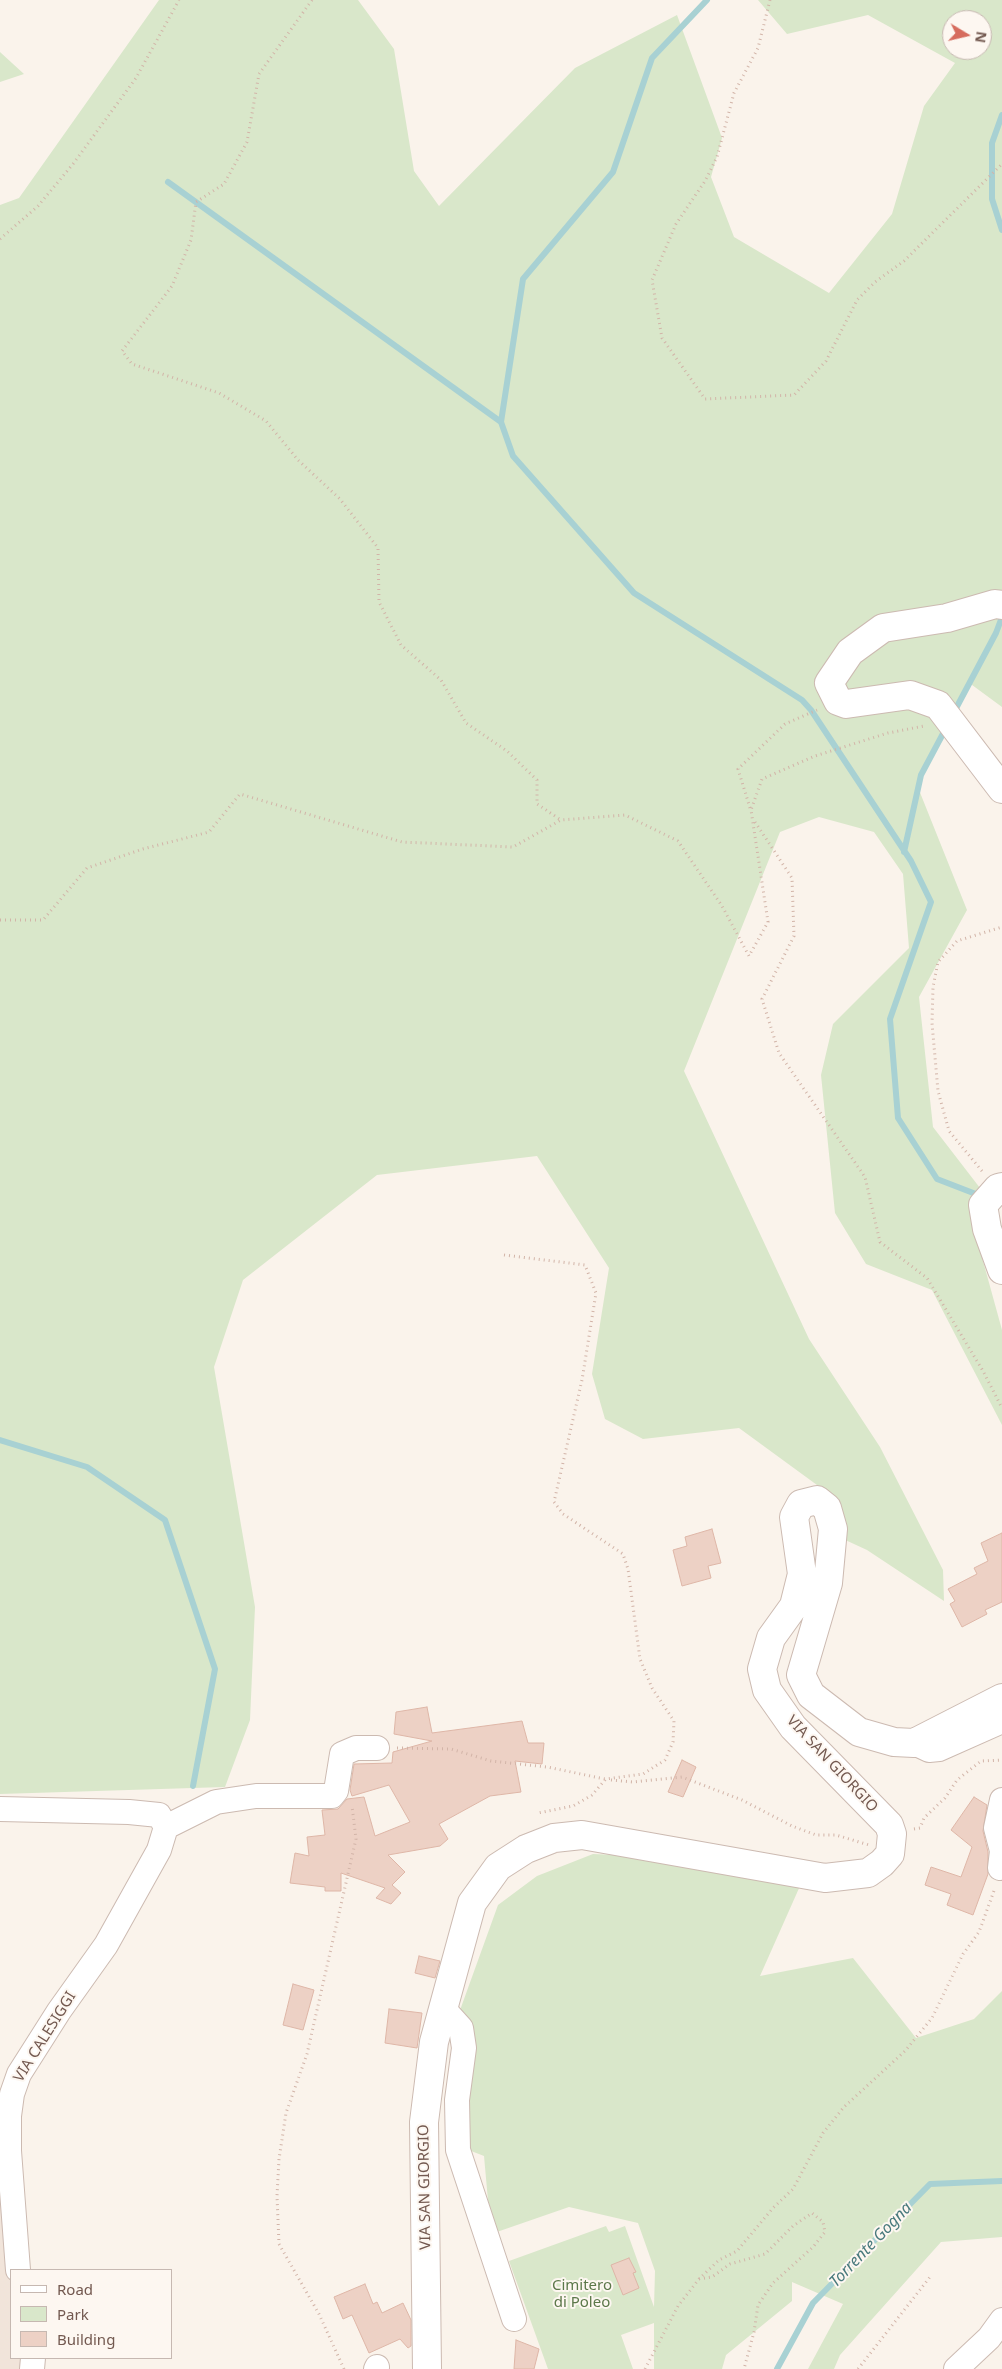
<!DOCTYPE html>
<style>
body{margin:0}
#map{position:relative;width:1002px;height:2369px;overflow:hidden;background:#faf3eb;font-family:"Noto Sans",sans-serif}
canvas{display:block}
.legend{position:absolute;left:10px;top:2269px;width:162px;height:90px;box-sizing:border-box;background:#fdf7f1;border:1px solid #c6b8b1;margin:0;padding:6px 9px;list-style:none;font-size:15px;color:#735950}
.legend li{display:flex;align-items:center;gap:10px;height:25px}
.legend b{width:25px;border:1px solid #c6b8b1}
.north{position:absolute;left:942px;top:10px;width:50px;height:50px;box-sizing:border-box;background:#fdf7f1;border:1px solid #c6b8b1;border-radius:50%;rotate:99deg;font-size:14px;font-weight:700;line-height:20px;text-align:center;color:#735950}
.north::after{content:'';display:block;margin:auto;width:18px;height:22px;background:#d66c5e;clip-path:polygon(50% 0,100% 100%,50% 72%,0 100%)}
</style>
<div id="map">
<canvas width="1002" height="2369"></canvas>
<ul class="legend">
<li><b style="height:6px;background:#fff"></b>Road</li>
<li><b style="height:14px;background:#d9e7ca"></b>Park</li>
<li><b style="height:14px;background:#edd1c5"></b>Building</li>
</ul>
<div class="north">N</div>
</div>
<script>
const ctx = document.querySelector('canvas').getContext('2d');
ctx.lineJoin = 'round';
function paint(path, color) { ctx.fillStyle = color; ctx.fill(path, 'evenodd'); }
const shape = rows => new Path2D(rows.map(r => 'M' + r).join(''));
function stroke(path, color, width, dash) { ctx.strokeStyle = color; ctx.lineWidth = width; ctx.lineCap = dash ? 'butt' : 'round'; ctx.setLineDash(dash || []); ctx.stroke(path); }
function label(font, color, halo, rows, align = 'center') {
  ctx.font = font + ' "Noto Sans",sans-serif'; ctx.lineWidth = 4; ctx.setLineDash([]); ctx.textBaseline = 'middle'; ctx.strokeStyle = halo; ctx.fillStyle = color; for (const [text, x, y, turn = 0] of rows) {
    ctx.save(); ctx.translate(x, y); ctx.rotate((+turn || 0) * Math.PI / 180); ctx.textAlign = isNaN(turn) ? turn : align; if (halo) ctx.strokeText(text, 0, 0); ctx.fillText(text, 0, 0); ctx.restore();
  }
}
paint(shape([
 [0,2179,11,2280,11,2358,20,2358,22,2369,0,2369]
]), '#f1e4da');
paint(shape([
 [159,0,358,0,394,49,414,171,439,206,575,68,677,15,722,138,711,177,734,237,829,293,892,214,924,106,955,63,868,15,787,34,758,0,1002,0,1002,707,968,682,917,785,967,910,919,997,933,1127,980,1188,969,1210,1002,1330,1002,1425,932,1290,866,1264,835,1213,821,1075,833,1024,909,948,903,874,874,832,819,817,780,832,684,1071,809,1339,880,1447,943,1570,944,1601,867,1550,841,1538,817,1485,739,1428,643,1439,605,1419,592,1374,609,1268,537,1156,377,1175,243,1280,214,1367,255,1607,250,1720,225,1787,0,1794,0,205,19,198],
 [952,20,982,20,982,50,952,50],
 [0,52,24,74,0,82],
 [593,1854,659,1857,800,1886,760,1976,853,1958,916,2038,974,2019,1002,1991,1002,2237,941,2242,840,2355,834,2369,808,2369,843,2304,792,2282,792,2301,726,2355,722,2369,654,2369,654,2323,621,2335,633,2369,548,2369,509,2261,606,2226,609,2232,625,2226,654,2307,655,2271,638,2223,569,2207,491,2234,484,2156,466,2149,455,2024,498,1905,537,1876]
]), '#d9e7ca');
stroke(shape([
 [707,0,652,58,613,172,523,279,501,422,513,456,634,593,802,700,811,710,911,861,931,902,890,1019,898,1118,937,1179,981,1196],
 [1002,115,992,143,992,199,1002,230],
 [168,182,501,422],
 [953,714,996,633,1002,617],
 [904,852,921,775,946,728],
 [0,1440,87,1467,165,1520,215,1669,193,1786],
 [777,2369,813,2303,930,2184,1002,2181]
]), '#a8d1d3', 6);
const building = shape([
 [712,1529,721,1563,708,1566,711,1578,682,1586,673,1550,687,1546,685,1537,712,1529],
 [1002,1533,1002,1602,985,1610,987,1614,962,1627,950,1604,955,1601,948,1589,977,1574,974,1568,988,1561,981,1543,1002,1533],
 [427,1707,432,1733,522,1721,528,1743,544,1743,542,1764,515,1761,521,1792,490,1796,439,1824,448,1839,440,1846,388,1855,405,1872,392,1885,401,1893,391,1904,376,1898,385,1888,341,1873,341,1891,325,1891,325,1887,290,1883,295,1853,309,1856,307,1837,325,1835,322,1810,338,1809,347,1799,364,1797,375,1836,410,1822,389,1785,352,1796,350,1790,354,1764,392,1763,393,1752,432,1741,394,1734,396,1712,427,1707],
 [682,1760,696,1767,683,1797,668,1792,682,1760],
 [974,1797,987,1805,983,1831,988,1852,988,1874,973,1915,947,1905,951,1894,925,1885,931,1867,961,1877,972,1847,951,1830,974,1797],
 [419,1956,440,1961,435,1978,415,1973,419,1956],
 [293,1984,314,1990,303,2030,283,2025,293,1984],
 [389,2009,422,2013,417,2048,385,2043,389,2009],
 [629,2258,636,2272,633,2273,639,2288,623,2295,611,2265,629,2258],
 [365,2284,373,2304,377,2302,382,2313,403,2303,411,2320,411,2346,408,2348,400,2339,369,2353,352,2315,343,2319,334,2297,365,2284],
 [516,2340,539,2349,534,2369,514,2369,516,2340]
]);
paint(building, '#edd1c5');
stroke(building, '#deb6a7', 1);
const minor = shape([
 [914,1743,929,1750,939,1749,1002,1721],
 [0,1809,129,1812,159,1815,166,1827,159,1850,106,1945,59,2011,19,2074,12,2094,9,2116,9,2151,18,2270],
 [166,1827,216,1802,256,1796,332,1796,336,1791,342,1754,356,1748,377,1748],
 [1000,1868,1002,1851,996,1828,1002,1800],
 [442,2007,461,2028,464,2048,457,2100,458,2150,514,2319],
 [32,2369,33,2358],
 [376,2369,377,2367],
 [956,2369,989,2338,1002,2320]
]);
const tertiary = shape([
 [1002,605,995,604,947,618,883,628,850,652,829,683,838,701,846,704,910,695,938,705,1002,789],
 [1002,1187,998,1188,983,1205,987,1229,1002,1270],
 [427,2369,424,2122,434,2042,472,1903,498,1867,526,1849,554,1838,582,1835,825,1878,868,1873,882,1863,890,1854,892,1834,889,1825,793,1727,767,1690,762,1669,771,1638,794,1606,802,1574,794,1517,801,1504,817,1500,827,1508,833,1529,828,1583,801,1675,811,1695,859,1732,894,1742,914,1743,1002,1698]
]);
stroke(minor, '#ccbab1', 26);
stroke(tertiary, '#ccbab1', 30);
stroke(shape([
 [312,0,259,74,247,142,224,184,196,202,191,240,172,286,122,351,132,364,219,393,266,421,298,460,340,499,378,548,379,602,401,645,441,680,466,723,507,751,537,780,537,804,561,820],
 [770,0,758,48,734,93,717,157,705,181,676,224,652,280,662,338,705,399,794,395,826,361,857,300,875,282,904,261,1002,164],
 [0,239,38,206,73,164,136,78,179,0],
 [750,808,738,769,785,724,817,710],
 [755,822,792,878,794,936,762,999,779,1053,865,1177,880,1242,927,1278,983,1371,1002,1408],
 [0,920,43,920,87,868,143,849,209,832,240,794,402,842,513,847,561,820,625,815,678,841,722,906,749,956,768,922,751,810,762,779,815,756,888,733,924,726],
 [982,1171,949,1131,938,1091,932,1023,933,987,938,962,957,941,1002,927],
 [504,1255,585,1265,596,1293,582,1380,554,1502,563,1514,623,1554,628,1569,640,1659,652,1688,674,1721,673,1742,665,1760,643,1774,606,1779,592,1795,573,1806,538,1813],
 [397,1748,451,1749,491,1761,547,1767,605,1779],
 [611,1780,633,1782,682,1777,742,1800,792,1826,816,1835,836,1835,869,1845],
 [914,1829,920,1828,924,1818,945,1798,957,1780,981,1761,1002,1760],
 [699,2279,712,2277,730,2264,765,2254,793,2226,812,2213,823,2222,825,2232,813,2247,773,2283,758,2305,754,2332,744,2369],
 [344,2369,319,2314,279,2244,277,2196,279,2159,286,2113,307,2054,356,1839,352,1806],
 [645,2369,678,2306,699,2279,719,2260,737,2251,773,2208,793,2189,823,2133,844,2107,905,2051,932,2018,963,1954,979,1932,995,1888],
 [858,2369,930,2277]
]), '#d2b4a8', 3, [1, 4]);
stroke(minor, '#fff', 24);
stroke(tertiary, '#fff', 28);
label('15px', '#735950', '#fdf7f1', [
 ["VIA SAN GIORGIO",832,1764,47],
 ["VIA CALESIGGI",45,2037,-58],
 ["VIA SAN GIORGIO",425,2187,-91]
]);
label('15px', '#5c784a', '#fdf7f1', [
 ["Cimitero",582,2286],
 ["di Poleo",582,2303]
]);
label('italic 16px', '#497a7d', '#fdf7f1', [
 ["Torrente Gogna",871,2245,-46]
]);
</script>
